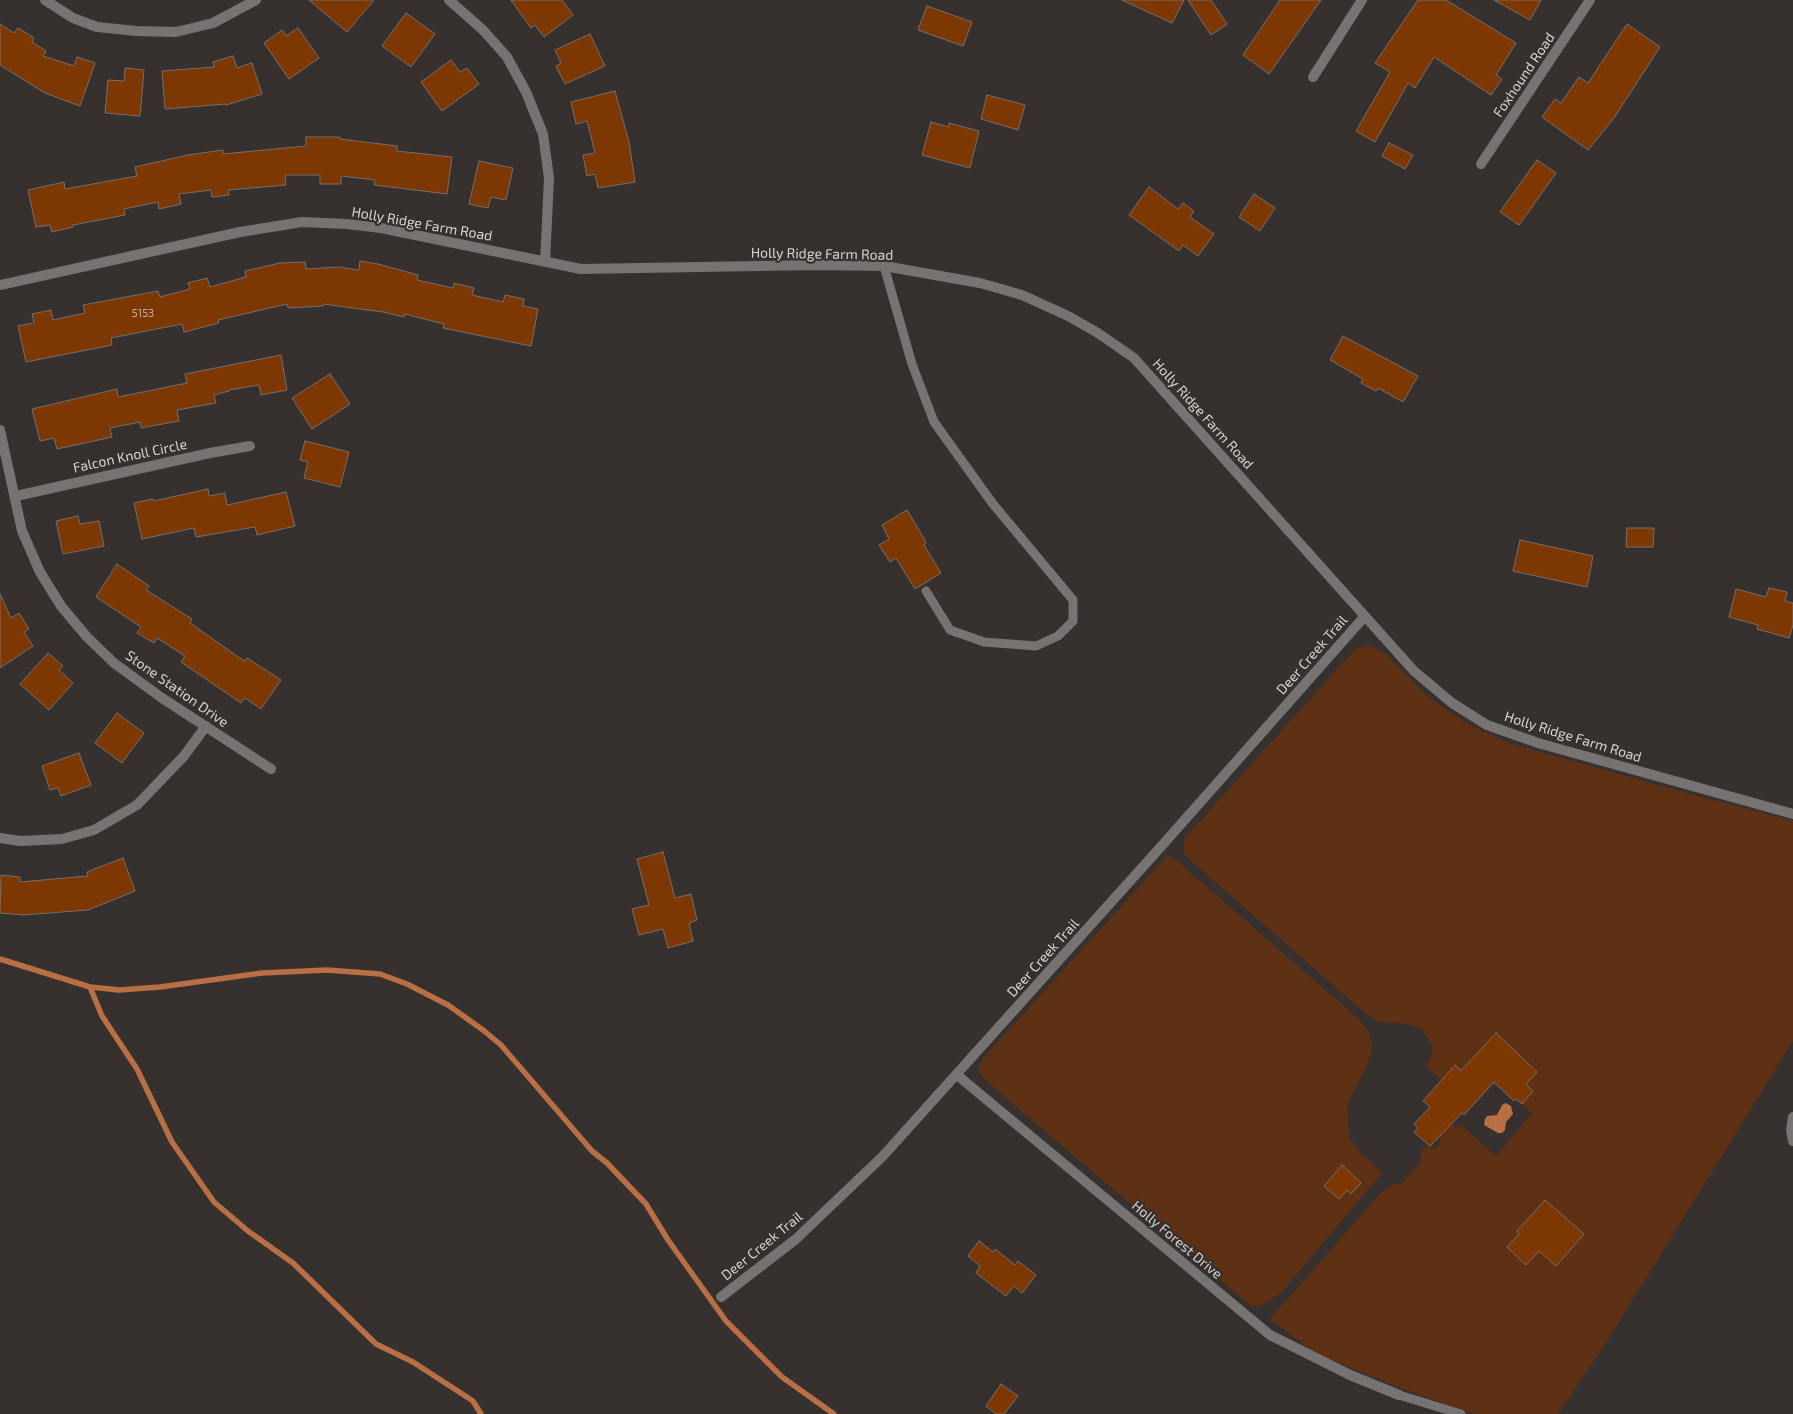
<!DOCTYPE html>
<style>
body{margin:0}
canvas{display:block;background:#36312e}
</style>
<canvas width="1793" height="1414"></canvas>
<script>
const ctx = document.querySelector('canvas').getContext('2d');
ctx.lineJoin = 'round';
function paint(path, color) { ctx.fillStyle = color; ctx.fill(path, 'evenodd'); }
const shape = rows => new Path2D(rows.map(r => 'M' + r).join(''));
function stroke(path, color, width, dash) { ctx.strokeStyle = color; ctx.lineWidth = width; ctx.lineCap = dash ? 'butt' : 'round'; ctx.setLineDash(dash || []); ctx.stroke(path); }
function label(font, color, halo, rows, align = 'center') {
  ctx.font = font + ' "Exo 2",sans-serif'; ctx.lineWidth = 4.5; ctx.setLineDash([]); ctx.textBaseline = 'middle'; ctx.strokeStyle = halo; ctx.fillStyle = color; for (const [text, x, y, turn = 0] of rows) {
    ctx.save(); ctx.translate(x, y); ctx.rotate((+turn || 0) * Math.PI / 180); ctx.textAlign = isNaN(turn) ? turn : align; if (halo) ctx.strokeText(text, 0, 0); ctx.fillText(text, 0, 0); ctx.restore();
  }
}
paint(shape([
 [1370,646,1384,652,1425,694,1467,724,1512,744,1687,793,1793,821,1793,1041,1609,1338,1558,1414,1475,1414,1397,1387,1315,1353,1270,1319,1380,1194,1392,1184,1401,1184,1422,1161,1420,1154,1428,1144,1435,1150,1442,1141,1437,1136,1449,1122,1456,1128,1461,1125,1496,1156,1532,1113,1522,1104,1533,1091,1526,1084,1537,1072,1514,1056,1516,1052,1496,1033,1472,1060,1465,1074,1455,1066,1442,1080,1426,1067,1431,1057,1433,1046,1419,1027,1399,1023,1379,1022,1364,1012,1196,865,1184,853,1184,839,1356,648],
 [1168,855,1177,861,1360,1020,1369,1032,1372,1043,1371,1053,1366,1067,1347,1106,1349,1137,1358,1150,1382,1173,1282,1292,1259,1307,1250,1305,1013,1104,982,1077,979,1069,982,1060,988,1053]
]), '#5e3014');
paint(shape([
 [1506,1103,1511,1106,1513,1114,1506,1122,1505,1130,1502,1133,1498,1133,1484,1125,1485,1119,1487,1116,1497,1115,1502,1105]
]), '#b96f44');
stroke(shape([
 [0,959,90,987,119,990,160,987,262,973,327,970,380,974,407,984,448,1005,483,1030,501,1045,592,1151,607,1163,646,1204,668,1240,726,1321,782,1377,834,1414],
 [90,987,102,1016,137,1069,172,1142,214,1202,248,1231,293,1263,376,1344,413,1362,473,1401,481,1414]
]), '#b96f44', 5.5);
const building = shape([
 [309,0,374,0,347,32,309,0],
 [511,0,562,0,573,15,544,37,535,25,531,28,511,0],
 [1122,0,1184,0,1172,23,1122,0],
 [1188,0,1211,0,1227,24,1211,35,1188,0],
 [1280,0,1321,0,1269,74,1243,55,1280,0],
 [1418,0,1446,0,1516,43,1496,75,1502,79,1491,95,1434,57,1415,88,1408,83,1375,142,1356,131,1390,72,1375,63,1418,0],
 [1494,0,1541,0,1530,20,1494,0],
 [927,6,972,22,963,46,918,30,927,6],
 [406,13,435,34,411,67,382,46,406,13],
 [0,24,14,33,18,28,34,38,32,42,46,51,43,56,74,66,77,57,95,63,80,106,45,93,0,65,0,24],
 [1627,24,1660,47,1614,118,1588,150,1542,117,1555,99,1561,103,1579,77,1588,83,1627,24],
 [298,28,319,58,289,79,264,43,282,30,286,36,298,28],
 [590,34,605,66,565,84,556,66,561,63,555,50,590,34],
 [233,56,237,68,252,63,262,94,226,105,226,104,165,109,162,71,214,67,213,62,233,56],
 [451,60,460,72,467,68,479,84,442,111,421,82,451,60],
 [125,68,144,70,140,116,105,113,108,80,124,81,125,68],
 [615,91,629,142,635,182,598,188,595,174,587,176,583,155,595,153,587,121,576,124,571,102,615,91],
 [987,95,1025,105,1018,130,981,119,987,95],
 [931,122,949,127,949,123,979,131,970,168,922,155,931,122],
 [306,137,340,137,340,139,397,146,397,151,452,157,447,194,374,185,375,180,341,176,341,184,320,184,320,175,285,175,286,185,228,190,229,195,212,197,211,190,179,194,181,204,159,209,158,202,124,209,125,215,73,225,73,227,52,232,50,225,36,227,28,190,64,182,65,189,137,176,135,167,188,155,223,150,223,154,306,146,306,137],
 [1389,143,1413,155,1405,169,1382,156,1389,143],
 [1537,160,1556,173,1519,225,1500,212,1537,160],
 [479,161,513,168,506,200,491,197,488,208,469,204,479,161],
 [1149,187,1178,209,1183,203,1194,211,1190,217,1214,234,1198,256,1183,245,1179,251,1129,215,1149,187],
 [1254,194,1275,208,1260,231,1239,217,1254,194],
 [360,261,378,264,418,275,417,280,453,288,454,283,474,288,472,295,503,302,505,295,524,299,523,306,538,309,531,346,443,328,444,324,405,314,404,317,383,312,323,304,323,306,288,308,287,304,218,320,219,323,184,332,182,324,111,338,112,345,26,362,18,326,34,323,32,314,51,310,53,320,85,313,83,305,158,291,160,297,190,289,188,283,207,278,210,287,246,277,245,271,280,263,305,262,306,269,339,267,359,270,360,261],
 [1343,336,1418,376,1403,402,1378,388,1376,391,1361,383,1363,379,1330,360,1343,336],
 [281,355,287,390,261,395,259,385,229,390,229,391,214,395,216,403,177,410,179,421,141,428,140,422,110,428,112,437,57,449,54,438,40,441,32,409,117,389,118,397,187,383,185,374,281,355],
 [330,374,350,404,312,429,292,398,330,374],
 [305,441,349,452,340,487,304,478,308,462,300,460,305,441],
 [208,489,209,496,225,493,227,505,286,492,295,526,257,535,255,527,196,537,194,528,142,539,134,503,153,499,154,501,208,489],
 [907,510,926,542,924,545,941,573,915,589,896,558,890,562,879,545,889,539,882,525,907,510],
 [78,516,80,524,99,521,104,546,63,554,56,521,78,516],
 [1627,528,1654,528,1653,547,1626,547,1627,528],
 [1520,540,1593,556,1587,587,1513,571,1520,540],
 [117,564,149,586,146,590,192,619,190,623,244,661,247,658,281,680,261,709,245,698,241,703,181,662,185,656,157,638,154,643,137,633,141,627,96,597,117,564],
 [1769,588,1787,592,1785,601,1793,603,1793,625,1789,638,1757,629,1758,625,1729,617,1736,589,1766,597,1769,588],
 [0,594,11,618,19,613,29,629,24,632,33,646,0,668,0,594],
 [48,653,63,666,59,670,73,683,49,710,20,684,48,653],
 [117,713,144,733,122,763,95,743,117,713],
 [79,753,91,785,61,796,58,788,50,790,42,766,79,753],
 [663,852,675,898,691,894,697,920,689,923,693,941,668,948,663,929,639,935,632,909,649,905,637,859,663,852],
 [123,858,135,891,88,910,23,915,0,913,1,875,20,877,20,882,88,876,87,872,123,858],
 [1496,1033,1537,1072,1526,1084,1533,1091,1522,1104,1516,1099,1514,1101,1494,1082,1464,1115,1462,1113,1430,1146,1414,1132,1418,1128,1414,1124,1430,1107,1423,1101,1455,1065,1461,1071,1496,1033],
 [1342,1165,1361,1183,1351,1194,1347,1190,1339,1199,1324,1186,1342,1165],
 [1545,1200,1584,1234,1556,1266,1539,1251,1526,1265,1507,1247,1519,1234,1517,1231,1545,1200],
 [979,1241,993,1252,995,1249,1015,1265,1018,1261,1036,1275,1022,1293,1014,1286,1006,1296,976,1273,980,1266,968,1256,979,1241],
 [1001,1384,1018,1396,1004,1414,996,1414,986,1406,1001,1384]
]);
paint(building, '#7c3703');
stroke(building, '#756f6c', 1);
stroke(shape([
 [884,266,912,364,934,422,993,504,1073,600,1073,621,1058,636,1036,646,984,642,950,630,926,591],
 [1399,1395,1461,1414]
]), '#767372', 9);
stroke(shape([
 [45,0,73,18,97,27,136,31,176,32,213,23,256,0],
 [449,0,483,30,507,57,526,92,543,134,549,178,545,262],
 [1313,77,1362,0],
 [1481,164,1590,0],
 [0,285,240,232,302,222,347,224,381,228,581,269,817,265,884,266,980,283,1022,295,1068,316,1098,333,1134,358,1414,671,1452,703,1487,725,1538,743,1793,814],
 [0,430,22,531,40,572,61,606,87,637,114,663,162,698,271,769],
 [16,496,210,453,250,446],
 [0,838,20,841,62,839,94,830,137,805,184,756,206,726],
 [957,1075,1270,1335,1350,1375,1399,1395],
 [1793,1117,1791,1131,1793,1141],
 [721,1297,796,1239,883,1156,1166,841,1365,616]
]), '#767372', 10);
label('11px', '#c0ad9e', null, [
 ["5153",143,313]
]);
label('14px', '#d7d4d2', '#36312e', [
 ["Foxhound Road",1524,75,-56],
 ["Holly Ridge Farm Road",422,224,10],
 ["Holly Ridge Farm Road",822,254,1],
 ["Holly Ridge Farm Road",1203,414,48],
 ["Falcon Knoll Circle",130,456,-12],
 ["Deer Creek Trail",1312,655,-49],
 ["Stone Station Drive",177,689,35],
 ["Holly Ridge Farm Road",1573,737,17],
 ["Deer Creek Trail",1043,958,-48],
 ["Holly Forest Drive",1177,1240,40],
 ["Deer Creek Trail",762,1246,-39]
]);
</script>
